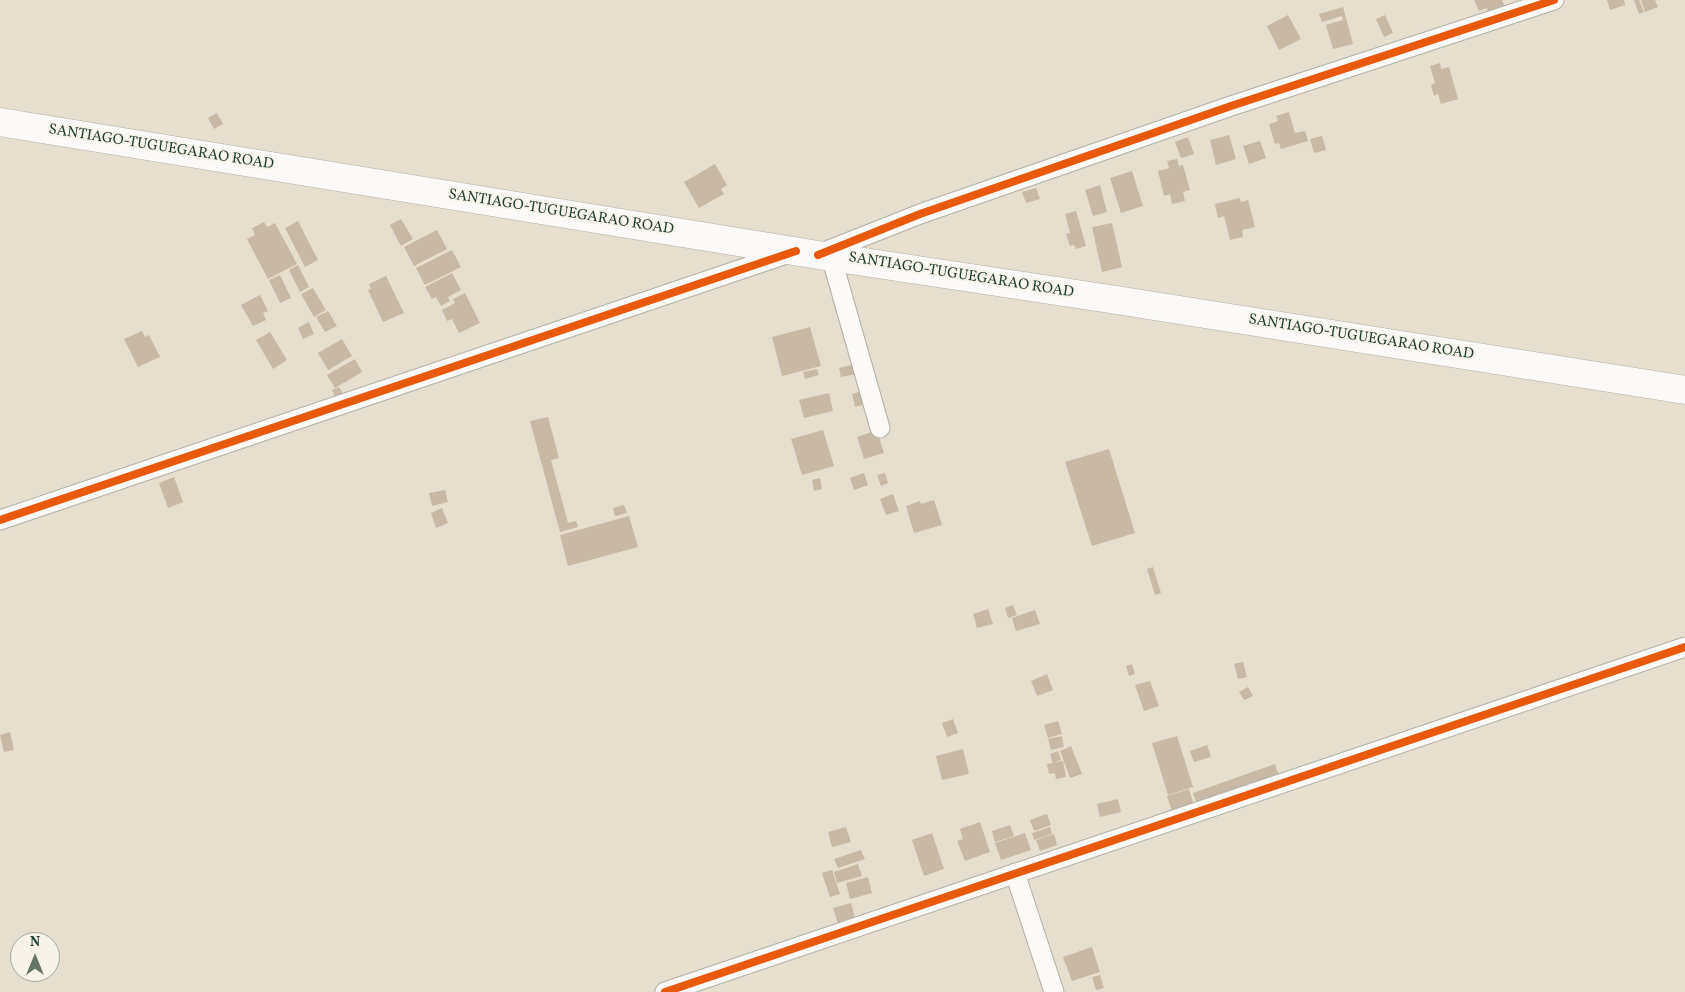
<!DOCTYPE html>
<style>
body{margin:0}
#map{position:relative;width:1685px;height:992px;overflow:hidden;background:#e6decf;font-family:Vollkorn,serif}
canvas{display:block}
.north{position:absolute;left:10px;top:932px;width:50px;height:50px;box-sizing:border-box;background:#f7f3e8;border:1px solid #a1aaa0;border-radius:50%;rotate:0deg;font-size:14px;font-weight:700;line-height:20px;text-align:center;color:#1f3d34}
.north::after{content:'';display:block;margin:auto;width:18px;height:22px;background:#65756a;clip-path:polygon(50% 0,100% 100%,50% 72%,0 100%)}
</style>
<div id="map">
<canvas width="1685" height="992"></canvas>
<div class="north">N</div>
</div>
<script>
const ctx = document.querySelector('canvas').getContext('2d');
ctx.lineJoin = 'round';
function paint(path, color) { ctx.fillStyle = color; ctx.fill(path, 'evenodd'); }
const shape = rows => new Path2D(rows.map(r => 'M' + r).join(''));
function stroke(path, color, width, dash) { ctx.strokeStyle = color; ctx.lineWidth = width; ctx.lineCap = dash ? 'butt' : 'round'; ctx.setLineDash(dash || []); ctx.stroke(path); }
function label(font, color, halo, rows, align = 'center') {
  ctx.font = font + ' Vollkorn,serif'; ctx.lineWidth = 4; ctx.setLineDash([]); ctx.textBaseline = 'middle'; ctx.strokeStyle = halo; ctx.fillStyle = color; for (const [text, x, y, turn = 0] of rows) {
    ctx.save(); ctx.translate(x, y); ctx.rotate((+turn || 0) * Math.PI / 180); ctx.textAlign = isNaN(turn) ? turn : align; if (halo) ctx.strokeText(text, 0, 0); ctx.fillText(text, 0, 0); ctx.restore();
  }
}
paint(shape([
 [1474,0,1502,0,1505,8,1489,14,1487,8,1479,11],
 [1607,0,1624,0,1625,5,1610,10],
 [1634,0,1639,0,1644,12,1639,14],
 [1641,0,1655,0,1658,7,1645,12],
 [1343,7,1353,44,1333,49,1326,25,1343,20,1342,16,1322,22,1319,14],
 [1288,15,1301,39,1279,50,1267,26],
 [1385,15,1393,33,1384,37,1376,19],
 [1440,63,1441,69,1449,67,1458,99,1441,104,1438,94,1434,96,1431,85,1435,83,1430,66],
 [1289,112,1295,133,1305,131,1308,141,1281,149,1279,143,1275,144,1269,124,1278,121,1276,116],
 [217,113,223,124,214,129,208,118],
 [1229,135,1236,159,1216,165,1210,140],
 [1322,136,1326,150,1314,153,1310,139],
 [1188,137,1194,154,1181,158,1175,142],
 [1260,141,1266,158,1249,164,1243,146],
 [1177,159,1179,166,1183,165,1190,190,1183,192,1185,201,1172,204,1170,194,1164,196,1158,171,1169,168,1167,161],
 [715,164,727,185,721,189,724,194,699,208,684,182],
 [1132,171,1143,206,1121,213,1110,178],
 [1100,185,1107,212,1093,216,1085,190],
 [1036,188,1040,199,1026,203,1022,192],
 [1240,198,1241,202,1248,200,1255,227,1242,230,1243,237,1230,240,1224,216,1218,218,1215,204],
 [1076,211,1086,246,1076,249,1074,245,1070,246,1066,234,1070,233,1065,214],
 [401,219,413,239,401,246,390,225],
 [298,221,318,260,305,267,285,228],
 [264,222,267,227,275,223,297,264,268,279,247,239,255,235,252,228],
 [1112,223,1122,267,1102,272,1092,227],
 [437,230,447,249,414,266,404,247],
 [452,250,461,267,425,285,416,268],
 [298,265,309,287,300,292,289,270],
 [452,273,461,290,448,297,450,301,441,306,436,297,432,299,425,287],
 [280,275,291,298,280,303,269,280],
 [386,276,404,313,383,322,368,290,371,289,369,284],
 [313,288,326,310,314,317,301,294],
 [465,293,480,323,459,333,452,319,447,321,442,310,455,303,453,299],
 [260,295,268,311,263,313,266,320,253,326,241,305],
 [328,311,337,326,325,332,316,317],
 [309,322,314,334,303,339,298,328],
 [810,327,821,366,782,376,772,337],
 [142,331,145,337,149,335,160,357,138,367,124,339],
 [270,332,287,360,273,369,256,340],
 [342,339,352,356,328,370,318,353],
 [355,359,362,372,335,388,327,375],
 [855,364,857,374,841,377,839,368],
 [817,369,819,375,805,379,803,372],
 [339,387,347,401,339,405,332,390],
 [866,390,870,403,855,407,852,394],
 [829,393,833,411,804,418,799,400],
 [548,417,559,458,551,460,568,523,576,521,578,527,560,532,530,421],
 [823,430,834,466,802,475,791,439],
 [877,430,884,453,864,459,857,437],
 [1109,449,1135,533,1092,546,1065,462],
 [864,473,868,485,854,490,850,478],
 [885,473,888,483,881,486,877,475],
 [174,477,183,502,168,508,159,483],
 [820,478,822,489,814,491,812,480],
 [445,490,448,502,432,506,429,493],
 [893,494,899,511,886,515,880,499],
 [934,500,942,525,914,533,906,506,920,501,921,504],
 [624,505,627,513,615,516,613,508],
 [442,508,448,523,436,528,431,513],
 [629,516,638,547,568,566,560,535],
 [1153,567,1161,593,1155,595,1147,569],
 [1013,605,1017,615,1008,618,1005,608],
 [988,609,993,624,977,628,973,614],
 [1035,610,1040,624,1016,631,1012,618],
 [1243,662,1247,677,1238,679,1234,664],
 [1132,664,1135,674,1129,676,1126,666],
 [1047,674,1053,690,1037,696,1031,681],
 [1150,681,1159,706,1144,711,1135,685],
 [1248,687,1253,696,1244,700,1239,692],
 [953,719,958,733,947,737,942,723],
 [1058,721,1062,734,1048,738,1044,725],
 [10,732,14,750,4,752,0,735],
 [1062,736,1064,747,1051,750,1048,739],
 [1177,736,1193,787,1168,795,1152,743],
 [1207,745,1211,757,1194,762,1190,751],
 [1071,746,1082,774,1070,778,1060,751],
 [963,749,969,774,942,780,936,756],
 [1058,751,1061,760,1053,763,1050,754],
 [1063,761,1066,777,1056,779,1055,773,1049,774,1047,764],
 [1275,764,1280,779,1198,807,1193,793],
 [1189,789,1194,805,1172,811,1167,796],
 [1118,799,1121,812,1100,817,1097,804],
 [1047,814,1051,825,1034,831,1030,820],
 [980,822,990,852,965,861,957,841,963,839,960,829],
 [1010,825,1014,836,995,842,992,831],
 [846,827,851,842,832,847,828,832],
 [1050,827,1052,834,1034,840,1032,833],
 [932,833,944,869,924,876,912,840],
 [1025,833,1031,850,1001,860,995,843],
 [1054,834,1057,845,1040,851,1036,840],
 [861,850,865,859,838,868,834,859],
 [858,864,862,876,837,883,834,872],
 [832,870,840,894,830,897,822,873],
 [868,877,872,893,850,899,846,883],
 [851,903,856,922,839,927,833,908],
 [1092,947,1100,972,1072,981,1063,957],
 [1100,975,1104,988,1096,990,1092,977]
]), '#c7b9a6');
const minor = shape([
 [819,254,920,214,1231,106,1554,0],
 [831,256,880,428],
 [0,520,792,252],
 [1015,873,1054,992],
 [665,992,1685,647]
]);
const highway = shape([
 [0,122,818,255,1110,299,1685,390]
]);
stroke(minor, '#b2b0a5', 21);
stroke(highway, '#b2b0a5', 29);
stroke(minor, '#fbfaf8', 19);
stroke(highway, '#fbfaf8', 28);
stroke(shape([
 [818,255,920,214,1231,106,1554,0],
 [0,520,796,251],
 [665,992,1685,647]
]), '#e8590c', 8);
label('15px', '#1f3d34', '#f7f3e8', [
 ["SANTIAGO-TUGUEGARAO ROAD",161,148,9],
 ["SANTIAGO-TUGUEGARAO ROAD",561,213,9],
 ["SANTIAGO-TUGUEGARAO ROAD",961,276,9],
 ["SANTIAGO-TUGUEGARAO ROAD",1361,338,9]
]);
</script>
